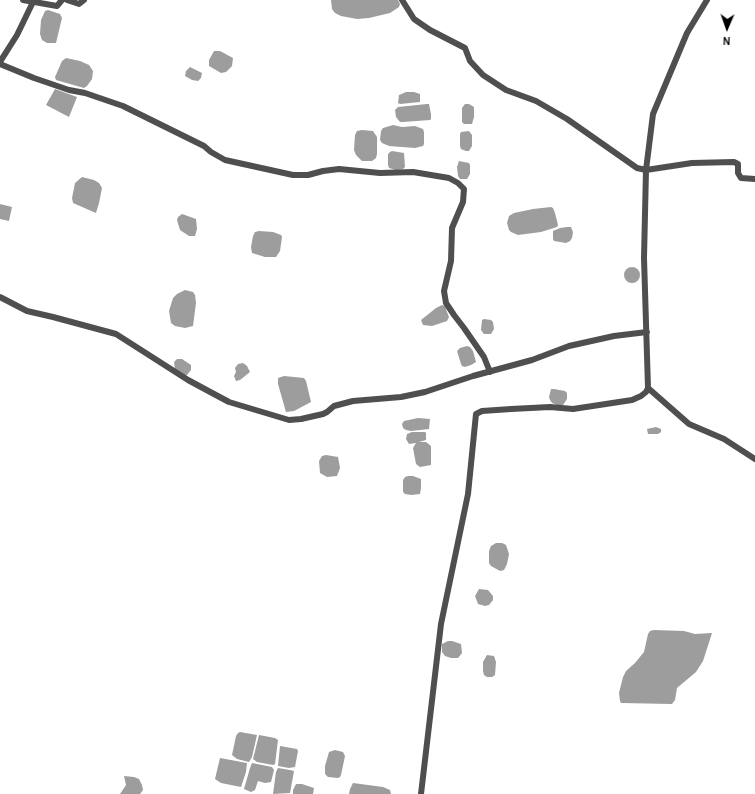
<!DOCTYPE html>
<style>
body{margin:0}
#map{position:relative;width:755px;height:794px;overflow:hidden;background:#fff;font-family:Karla,sans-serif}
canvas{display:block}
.north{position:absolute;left:707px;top:8px;width:40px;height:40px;-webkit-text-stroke:3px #fff;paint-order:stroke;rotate:182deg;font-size:11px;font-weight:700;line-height:16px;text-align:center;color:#000}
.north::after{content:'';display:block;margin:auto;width:14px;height:18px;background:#000;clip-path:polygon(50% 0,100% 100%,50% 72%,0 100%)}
</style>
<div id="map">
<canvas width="755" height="794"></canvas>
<div class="north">N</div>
</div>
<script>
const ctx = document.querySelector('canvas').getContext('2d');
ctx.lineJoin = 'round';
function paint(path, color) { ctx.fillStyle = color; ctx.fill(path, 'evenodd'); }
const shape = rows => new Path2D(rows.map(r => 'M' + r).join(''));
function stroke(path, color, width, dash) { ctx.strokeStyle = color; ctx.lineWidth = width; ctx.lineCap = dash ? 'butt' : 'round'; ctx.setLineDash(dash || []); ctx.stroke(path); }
paint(shape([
 [331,0,398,0,400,4,399,7,390,13,369,18,357,19,341,16,335,13,332,9],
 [48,10,60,14,62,18,56,43,47,43,42,40,40,34,41,20,45,11],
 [214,51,220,51,233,58,232,66,226,72,221,73,209,66,209,60],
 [66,58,80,61,89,65,93,71,92,79,87,86,84,88,56,80,55,77,62,61],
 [190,67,202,73,201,78,198,81,192,80,185,76,186,71],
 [55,89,77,97,69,117,46,105],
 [406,92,414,92,420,94,420,102,400,104,398,103,399,95],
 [427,104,429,104,431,114,431,119,430,120,403,122,400,122,396,117,395,110,398,107],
 [465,104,469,104,474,107,474,117,472,124,464,124,462,122,462,108],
 [393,125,402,127,415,126,423,129,424,132,424,144,423,146,415,148,389,146,382,143,380,140,381,131,383,128],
 [362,130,373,131,377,137,377,154,376,158,372,161,362,161,356,155,354,150,355,135,357,131],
 [469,131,472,135,472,146,469,151,466,151,461,149,460,146,460,134,461,132],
 [392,151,404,153,405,167,403,169,396,170,389,168,388,165,388,154,390,152],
 [459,161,469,163,470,165,470,174,467,179,460,179,458,176,457,167],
 [82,177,94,180,99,183,102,188,99,203,96,213,73,203,72,198,75,183],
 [0,204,12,207,9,221,0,219],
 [551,207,553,208,555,213,558,225,557,227,541,232,518,235,511,232,509,230,507,223,509,216,514,213,533,209],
 [182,214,196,219,197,229,195,236,189,236,180,230,177,220,178,217],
 [567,227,571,227,573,232,572,238,570,241,566,243,554,241,553,239,553,231,560,228],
 [259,231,273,232,281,235,282,237,280,251,276,257,265,257,252,253,251,247,253,236,255,232],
 '624 275a8 8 0 1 1 16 0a8 8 0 1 1-16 0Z',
 [185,290,193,292,195,295,196,303,193,326,185,328,175,326,171,323,169,311,173,298,177,294],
 [442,305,445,306,447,312,449,317,447,321,432,326,423,325,421,320,436,308],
 [484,319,491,320,493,322,494,329,491,334,484,334,481,330,482,320],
 [467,346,470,347,473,351,476,362,471,365,465,367,462,366,461,364,457,351,460,348],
 [177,359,182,359,191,365,191,370,187,375,185,376,175,370,174,362],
 [243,363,247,366,250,372,240,380,236,381,234,376,236,372,235,368,238,364],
 [284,376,304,378,306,381,311,402,294,411,286,412,278,384,278,378],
 [551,389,554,389,565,391,567,393,567,399,563,405,557,405,552,403,550,400,549,397],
 [418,418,430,419,429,429,411,431,406,430,403,428,402,424,404,421],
 [656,427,661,429,661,432,658,434,648,434,647,429],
 [412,432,425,432,426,433,426,440,419,442,426,442,431,446,431,465,420,467,416,464,413,448,416,443,409,444,406,439,407,434],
 [326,455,338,457,340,468,337,476,327,477,320,473,319,461,322,456],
 [408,476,413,476,421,479,421,488,420,494,411,495,405,494,403,492,403,480,405,477],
 [496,543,502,543,506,545,509,554,507,564,504,570,500,571,491,566,489,563,489,551,491,546],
 [479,589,488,590,493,596,493,600,489,605,485,606,478,604,475,596],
 [654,630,684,631,695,634,712,633,703,661,696,672,677,688,675,700,672,704,621,703,620,701,619,693,623,677,626,671,635,663,644,652,648,634,650,631],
 [448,641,452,641,461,644,462,653,458,658,451,658,445,656,442,652,442,644],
 [487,655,494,656,496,662,495,675,492,677,487,677,484,675,483,671,483,662],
 [240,732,257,735,252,757,249,762,237,759,232,755,236,736,238,733],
 [259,735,275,738,278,740,275,764,273,765,257,762,253,759],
 [280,746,297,749,298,751,295,767,289,768,278,766],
 [335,750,343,752,345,756,341,775,340,777,338,778,328,777,325,774,325,766,329,752],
 [220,758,247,763,246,772,241,787,221,783,215,779],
 [252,763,272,767,274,770,271,782,265,783,258,781,255,790,251,792,244,789,250,768],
 [278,768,290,770,294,771,290,793,273,794,276,772],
 [124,776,134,777,139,779,142,785,143,790,140,794,120,794,126,785],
 [353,783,383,787,390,790,391,794,349,794,350,789],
 [296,784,302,784,314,788,313,794,293,794,293,790]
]), '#9d9d9d');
stroke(shape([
 [23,0,57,6,62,0],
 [67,0,79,4,84,0],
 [402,0,414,19,430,30,465,48,470,61,483,75,506,90,536,101,567,119,637,168,646,170,692,163,734,162,738,164,738,173,741,178,755,179],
 [0,62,17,35,33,2],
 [0,64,34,78,69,90,85,93,123,106,204,146,211,152,225,160,293,175,308,175,323,171,339,169,380,173,413,172,449,178,458,183,464,189,463,202,452,228,451,261,444,291,446,303,454,315,464,328,484,357,490,372],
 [0,297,27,311,53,317,116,334,188,380,214,394,229,402,289,420,301,419,323,414,327,412,334,406,353,401,401,397,425,392,473,376,532,360,569,346,614,336,647,332],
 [648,388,689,424,724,439,755,459],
 [421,794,441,624,468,494,476,414,482,411,511,409,550,407,573,409,632,400,641,396,646,392,648,388,644,258,646,170,653,114,687,33,707,0]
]), '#4f4f4f', 6);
</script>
